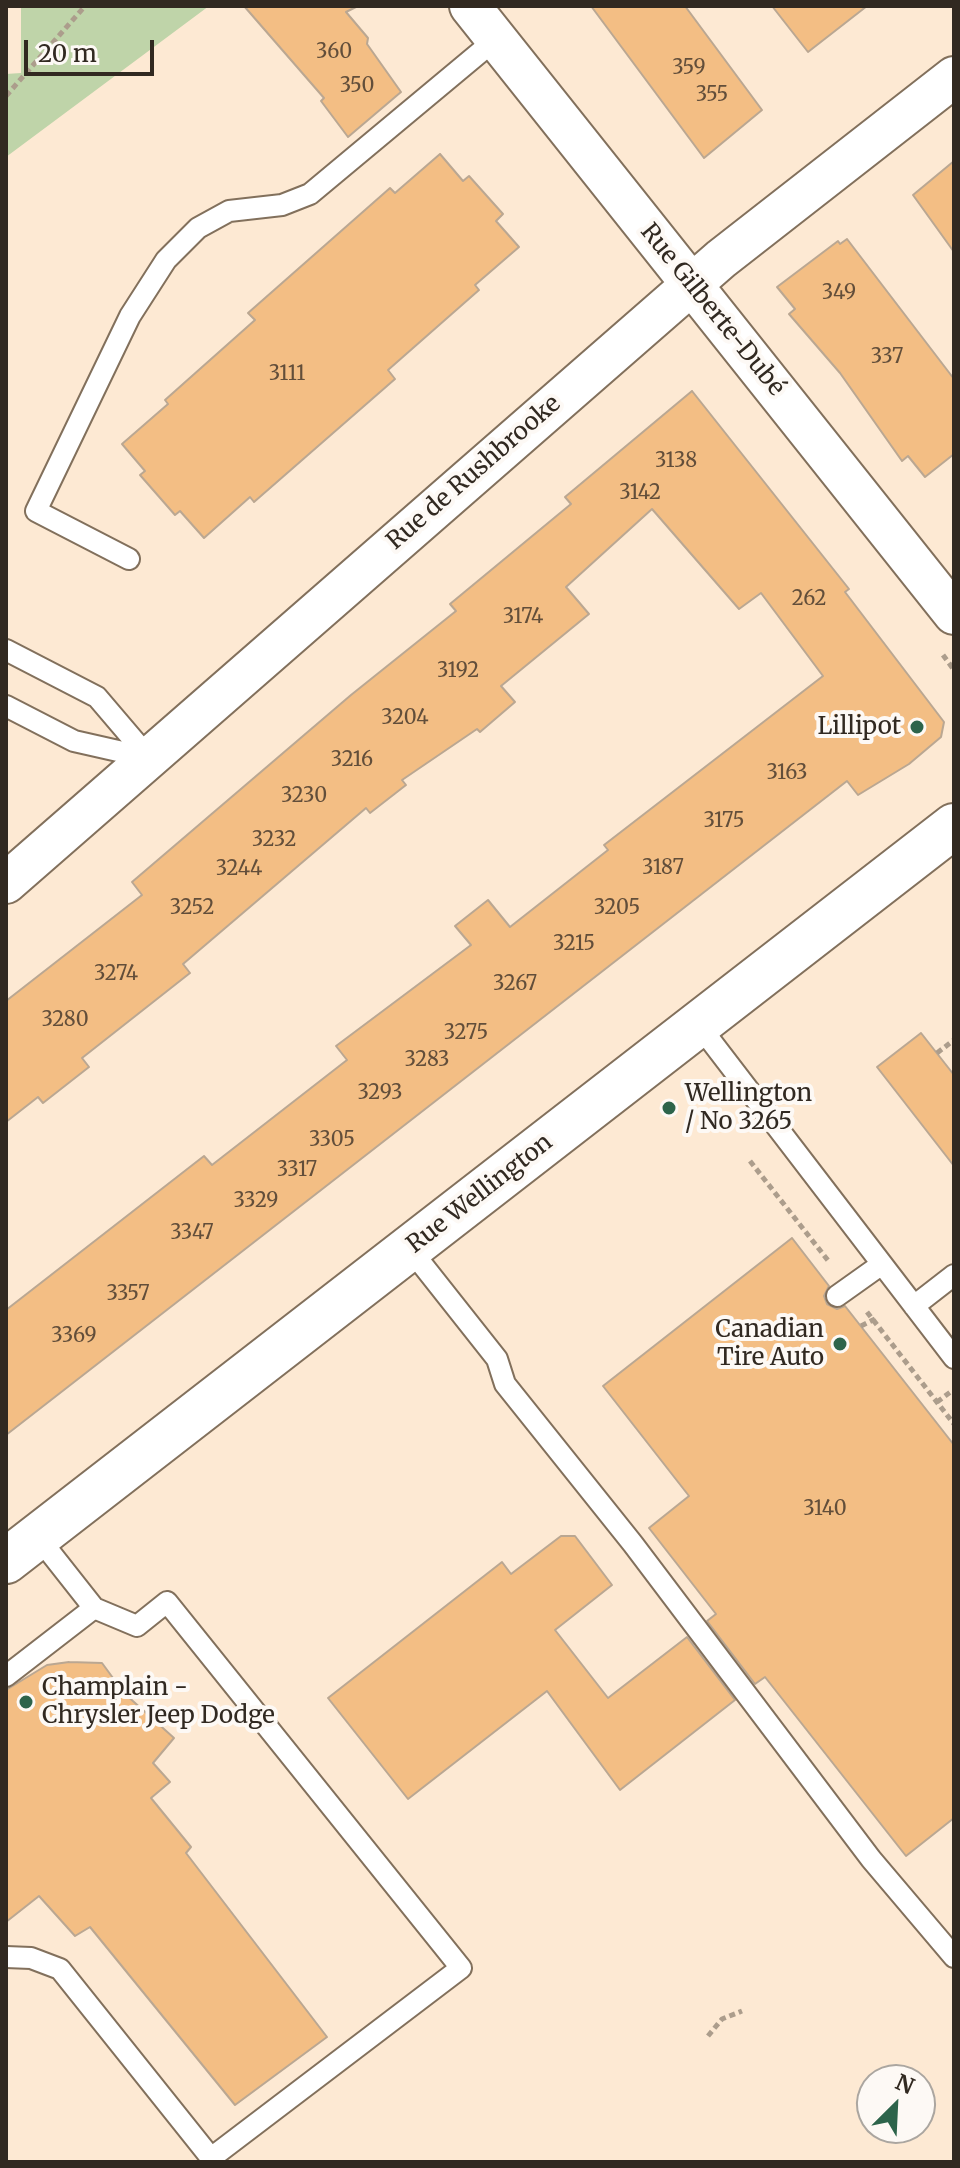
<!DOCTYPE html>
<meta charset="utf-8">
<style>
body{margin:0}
#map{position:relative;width:960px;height:2168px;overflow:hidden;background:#fde9d3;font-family:Merriweather,serif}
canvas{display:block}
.frame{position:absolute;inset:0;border:8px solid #312921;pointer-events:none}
.north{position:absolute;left:856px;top:2064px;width:80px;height:80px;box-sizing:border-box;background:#fdf9f5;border:2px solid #aba6a0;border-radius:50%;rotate:24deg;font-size:22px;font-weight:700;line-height:32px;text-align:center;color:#312921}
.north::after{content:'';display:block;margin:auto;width:28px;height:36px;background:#2d644b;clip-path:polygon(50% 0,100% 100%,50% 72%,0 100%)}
.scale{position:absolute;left:24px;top:40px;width:130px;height:36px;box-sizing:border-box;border:4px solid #312921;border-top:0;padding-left:10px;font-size:24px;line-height:28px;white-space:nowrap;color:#312921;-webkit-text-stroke:6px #fdf9f5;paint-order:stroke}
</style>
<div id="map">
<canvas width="960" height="2168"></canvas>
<div class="frame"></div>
<div class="north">N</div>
<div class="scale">20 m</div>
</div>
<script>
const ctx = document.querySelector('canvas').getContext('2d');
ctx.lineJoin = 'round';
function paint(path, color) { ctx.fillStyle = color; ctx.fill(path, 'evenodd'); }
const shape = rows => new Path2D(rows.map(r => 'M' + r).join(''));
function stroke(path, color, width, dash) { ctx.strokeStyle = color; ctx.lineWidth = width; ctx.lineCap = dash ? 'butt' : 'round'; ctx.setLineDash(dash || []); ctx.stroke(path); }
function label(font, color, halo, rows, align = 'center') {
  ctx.font = font + ' Merriweather,serif'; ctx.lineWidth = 8; ctx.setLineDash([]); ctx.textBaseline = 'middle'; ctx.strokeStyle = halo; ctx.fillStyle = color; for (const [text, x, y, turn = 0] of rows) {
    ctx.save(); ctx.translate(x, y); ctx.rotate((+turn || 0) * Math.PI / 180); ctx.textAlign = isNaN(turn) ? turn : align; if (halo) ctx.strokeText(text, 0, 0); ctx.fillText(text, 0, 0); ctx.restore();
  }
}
paint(shape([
 [21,6,209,6,6,157,6,74,21,73]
]), '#bfd4a9');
const building = shape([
 [244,6,358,6,346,12,368,38,367,44,401,92,348,137,321,101,324,98,244,6],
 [591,6,685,6,762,110,704,158,591,6],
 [772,6,867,6,808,52,772,6],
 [440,154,463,181,469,176,503,214,496,221,519,247,475,285,479,290,388,370,395,379,254,502,250,497,204,538,180,511,175,515,140,475,145,471,122,444,168,404,165,400,255,320,248,313,390,188,395,193,440,154],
 [954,161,954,252,913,195,954,161],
 [847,239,954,379,954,454,925,477,908,456,902,461,840,373,789,314,795,309,777,287,838,241,840,244,847,239],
 [692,391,849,589,845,592,944,722,941,737,909,764,858,795,847,781,6,1435,6,1310,204,1156,212,1165,347,1060,336,1046,471,945,455,926,488,900,510,927,608,850,604,845,823,676,761,593,739,609,652,509,566,587,589,614,501,686,515,702,480,732,477,729,402,780,406,785,370,813,366,808,183,964,190,973,82,1058,89,1067,43,1103,38,1097,6,1122,6,1001,142,895,132,882,351,695,456,611,450,604,571,504,565,497,692,391],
 [921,1033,954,1075,954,1166,877,1067,921,1033],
 [792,1238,829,1286,824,1296,827,1304,837,1309,845,1306,954,1445,954,1818,906,1856,765,1677,755,1684,707,1621,716,1614,649,1528,689,1496,603,1386,792,1238],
 [561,1536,575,1536,612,1585,555,1630,608,1698,687,1637,735,1700,620,1790,547,1691,408,1799,328,1698,502,1562,511,1574,561,1536],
 [69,1662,102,1663,124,1693,174,1738,153,1763,170,1782,151,1798,191,1847,186,1853,327,2037,235,2105,90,1927,75,1936,39,1896,6,1922,6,1690,47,1665,69,1662]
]);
paint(building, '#f3be84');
stroke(building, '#baa792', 2);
const service = shape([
 [129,559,36,511,130,316,166,260,198,228,229,211,282,205,310,194,496,39],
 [6,650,97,697,149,758],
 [6,706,74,741,149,758],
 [698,1024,954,1358],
 [410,1249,497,1359,505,1384,633,1544,871,1859,954,1957],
 [837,1296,882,1264],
 [914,1306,954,1275],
 [6,1676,94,1608],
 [6,1957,31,1958,60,1969,211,2158,461,1968,167,1602,137,1626,94,1608,38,1537]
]);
const minor = shape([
 [470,6,954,614],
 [6,883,721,259,954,77]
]);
const secondary = shape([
 [6,1561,954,826]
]);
stroke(service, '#82705c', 24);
stroke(minor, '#82705c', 44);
stroke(secondary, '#82705c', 48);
stroke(shape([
 [6,96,85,6],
 [943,655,954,670],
 [937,1053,954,1040],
 [750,1161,830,1263],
 [867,1312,954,1424],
 [861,1326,875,1319],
 [937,1402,953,1390],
 [708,2036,722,2019,742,2011]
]), '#ac9d8c', 5, [6, 4]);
stroke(service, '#fff', 20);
stroke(minor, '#fff', 40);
stroke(secondary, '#fff', 44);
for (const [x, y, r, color] of [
 [917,727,8,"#2d644b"],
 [669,1108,8,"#2d644b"],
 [840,1344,8,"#2d644b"],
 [26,1702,8,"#2d644b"]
]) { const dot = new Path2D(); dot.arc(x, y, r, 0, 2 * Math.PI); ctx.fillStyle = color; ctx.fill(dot); stroke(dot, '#fdf9f5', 3); }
label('20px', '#624e3a', null, [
 ["360",334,52],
 ["359",689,68],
 ["350",357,86],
 ["355",712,95],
 ["349",839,293],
 ["337",887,357],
 ["3111",287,374],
 ["3138",676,461],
 ["3142",640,493],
 ["262",809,599],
 ["3174",523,617],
 ["3192",458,671],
 ["3204",405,718],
 ["3216",352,760],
 ["3163",787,773],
 ["3230",304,796],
 ["3175",724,821],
 ["3232",274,840],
 ["3187",663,868],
 ["3244",239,869],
 ["3252",192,908],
 ["3205",617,908],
 ["3215",574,944],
 ["3274",116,974],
 ["3267",515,984],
 ["3280",65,1020],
 ["3275",466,1033],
 ["3283",427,1060],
 ["3293",380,1093],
 ["3305",332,1140],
 ["3317",297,1170],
 ["3329",256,1201],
 ["3347",192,1233],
 ["3357",128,1294],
 ["3369",74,1336],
 ["3140",825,1509]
]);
label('24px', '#312921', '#fdf9f5', [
 ["Rue Gilberte-Dubé",712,310,51],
 ["Rue de Rushbrooke",474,473,-41],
 ["Rue Wellington",480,1194,-38]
]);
label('24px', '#312921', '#fdf9f5', [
 ["Lillipot",901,727],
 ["Wellington",685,1094,"left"],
 ["/ No 3265",685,1122,"left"],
 ["Canadian",824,1330],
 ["Tire Auto",824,1358],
 ["Champlain -",42,1688,"left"],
 ["Chrysler Jeep Dodge",42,1716,"left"]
], 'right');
</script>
